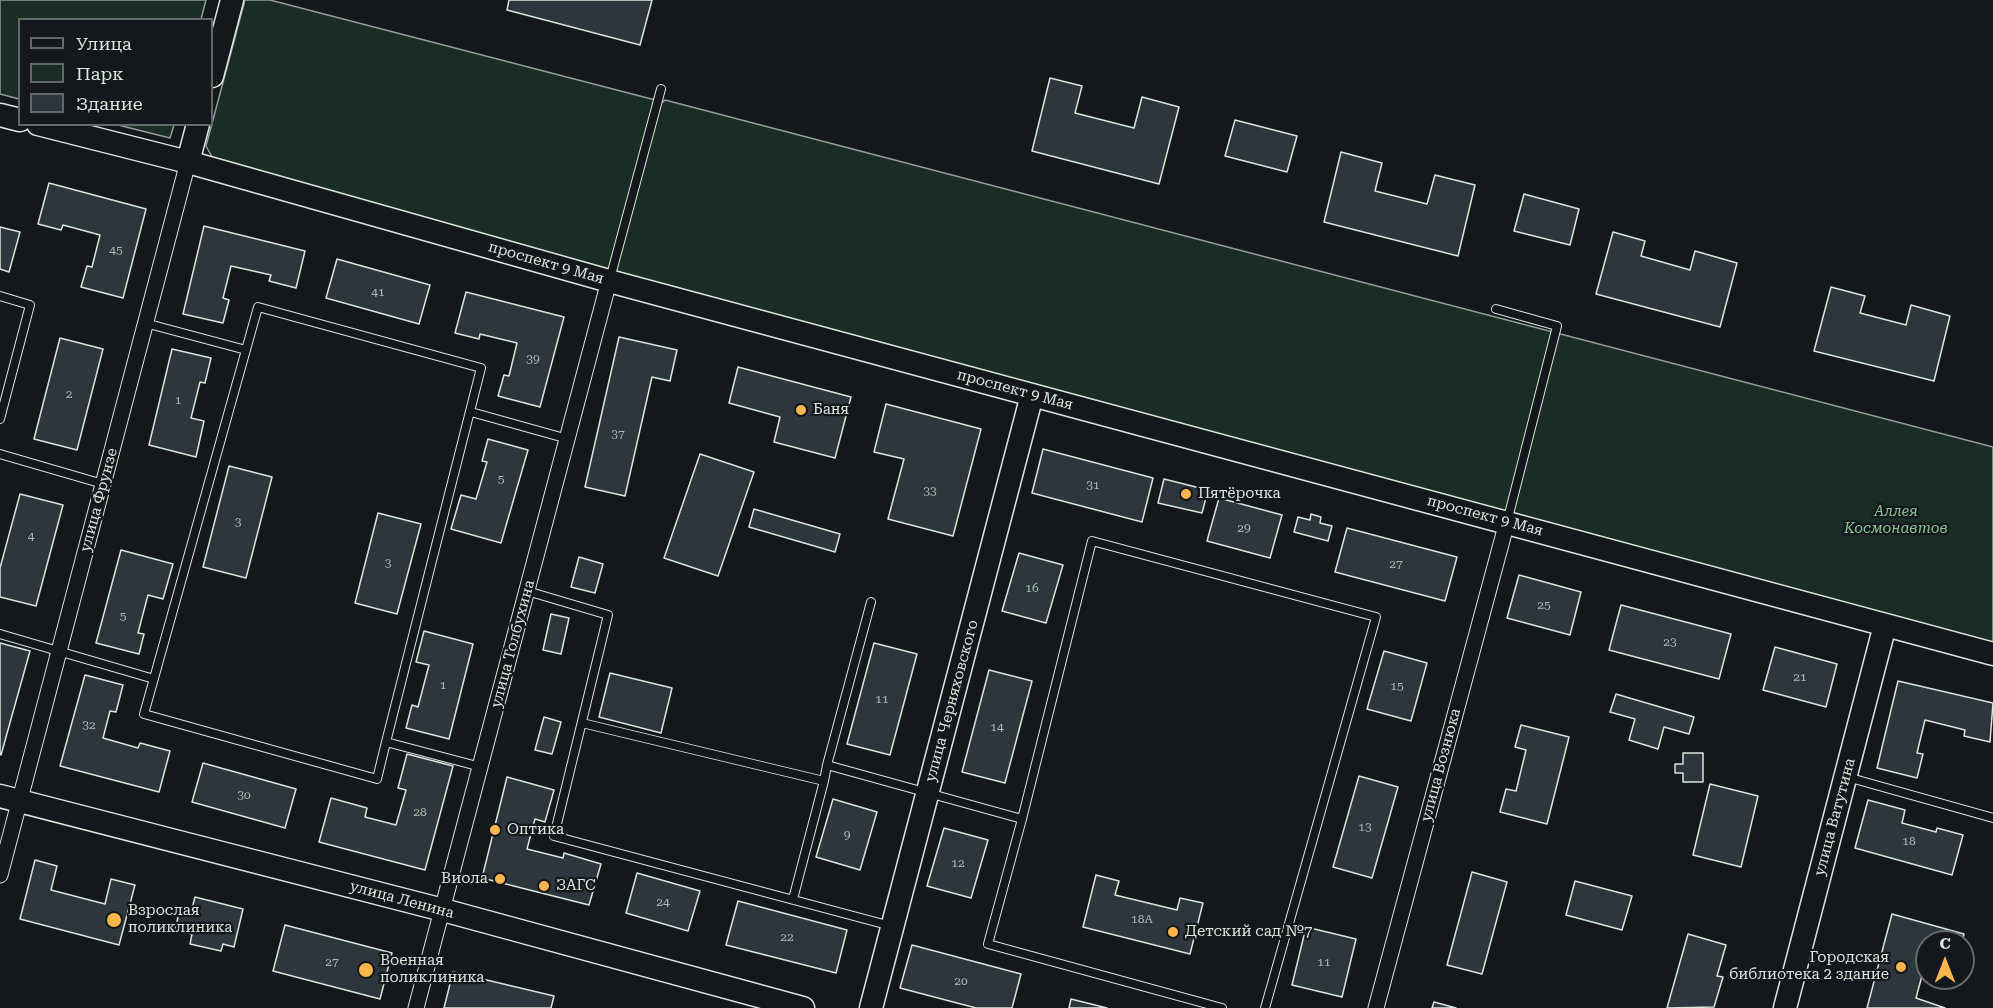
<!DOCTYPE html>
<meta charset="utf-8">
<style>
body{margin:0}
#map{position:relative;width:1993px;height:1008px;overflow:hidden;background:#14181c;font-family:"Roboto Serif",serif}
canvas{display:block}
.legend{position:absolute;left:18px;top:18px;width:195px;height:108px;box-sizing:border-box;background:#14181c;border:2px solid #626a69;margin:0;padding:8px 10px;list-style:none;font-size:18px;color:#d8e6dc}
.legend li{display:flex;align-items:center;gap:12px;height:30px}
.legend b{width:30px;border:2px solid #626a69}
.north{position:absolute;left:1915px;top:930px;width:60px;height:60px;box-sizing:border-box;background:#14181c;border:2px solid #626a69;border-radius:50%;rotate:0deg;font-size:16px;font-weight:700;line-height:24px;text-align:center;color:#d8e6dc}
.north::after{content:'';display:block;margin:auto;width:21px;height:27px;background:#ffb74d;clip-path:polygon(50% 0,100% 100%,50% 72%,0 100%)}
</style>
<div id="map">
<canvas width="1993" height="1008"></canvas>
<ul class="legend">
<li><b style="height:8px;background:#14181c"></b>Улица</li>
<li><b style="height:16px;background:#1a2d24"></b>Парк</li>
<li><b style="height:16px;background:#2c363c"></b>Здание</li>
</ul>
<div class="north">С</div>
</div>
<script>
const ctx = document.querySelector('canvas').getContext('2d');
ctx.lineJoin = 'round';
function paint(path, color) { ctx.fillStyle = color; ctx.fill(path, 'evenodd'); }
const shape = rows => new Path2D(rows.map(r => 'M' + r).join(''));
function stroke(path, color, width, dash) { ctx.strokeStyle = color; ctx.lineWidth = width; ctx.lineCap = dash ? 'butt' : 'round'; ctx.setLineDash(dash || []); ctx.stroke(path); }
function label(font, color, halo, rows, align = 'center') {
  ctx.font = font + ' "Roboto Serif",serif'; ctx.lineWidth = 4.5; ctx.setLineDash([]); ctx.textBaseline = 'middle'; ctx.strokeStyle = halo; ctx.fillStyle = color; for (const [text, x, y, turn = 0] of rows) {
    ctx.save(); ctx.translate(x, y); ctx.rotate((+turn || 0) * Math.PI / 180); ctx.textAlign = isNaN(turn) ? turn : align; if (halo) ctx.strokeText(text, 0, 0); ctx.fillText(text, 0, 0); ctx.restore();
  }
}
const green = shape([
 [0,0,206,0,201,19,20,20,19,99,0,94,0,0],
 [245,0,270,0,663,102,665,100,1993,447,1993,644,218,168,206,146,245,0],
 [118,125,174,125,170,138,118,125]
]);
paint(green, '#1a2d24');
stroke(green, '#939e99', 1.5);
const building = shape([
 [509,0,652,0,640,45,507,10,509,0],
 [1050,78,1082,86,1075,113,1134,128,1142,97,1179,107,1159,184,1032,151,1050,78],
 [1235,120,1297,136,1287,172,1225,156,1235,120],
 [1341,152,1382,163,1375,191,1427,204,1435,175,1475,185,1458,256,1324,222,1341,152],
 [49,183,146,209,123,298,81,287,87,266,92,267,100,235,63,225,61,230,38,224,49,183],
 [1524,194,1579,209,1570,245,1514,231,1524,194],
 [204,226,305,251,296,288,269,281,271,275,231,266,223,298,229,300,223,323,183,314,204,226],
 [0,227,20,232,9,272,0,269,0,227],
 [1613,232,1645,241,1641,256,1690,270,1695,251,1737,263,1720,327,1596,294,1613,232],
 [337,259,430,285,419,324,326,298,337,259],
 [1831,287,1865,296,1860,313,1906,325,1911,305,1950,316,1934,381,1814,351,1831,287],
 [466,292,564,317,540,407,498,396,504,375,509,376,517,343,480,334,479,339,455,333,466,292],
 [619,337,677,350,670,381,652,377,625,496,585,487,619,337],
 [60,338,103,349,77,450,34,439,60,338],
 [172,349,211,358,205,383,200,382,191,418,204,421,196,457,149,445,172,349],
 [738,367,851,397,835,458,774,442,780,417,729,403,738,367],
 [886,404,981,429,953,536,888,519,904,459,874,452,886,404],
 [488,439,528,450,501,543,451,529,461,495,476,499,487,462,482,461,488,439],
 [1043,449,1153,478,1142,522,1032,493,1043,449],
 [700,454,754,472,718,576,664,558,700,454],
 [229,466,272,477,246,578,203,567,229,466],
 [1164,479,1208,490,1202,513,1158,503,1164,479],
 [20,494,63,505,36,606,0,597,0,568,20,494],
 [1219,498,1282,515,1270,558,1207,541,1219,498],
 [754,509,840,534,835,552,749,527,754,509],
 [378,513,421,524,397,614,355,603,378,513],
 [1311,514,1321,517,1320,523,1332,526,1328,541,1294,532,1298,517,1310,520,1311,514],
 [1347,528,1457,557,1445,601,1335,572,1347,528],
 [121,550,173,564,163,599,148,595,138,633,144,634,139,654,96,643,121,550],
 [1019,553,1063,565,1046,623,1002,611,1019,553],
 [579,557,603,564,595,593,571,587,579,557],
 [1519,575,1581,592,1570,635,1507,618,1519,575],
 [1621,605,1731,634,1719,679,1609,650,1621,605],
 [551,614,569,618,561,654,543,650,551,614],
 [424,631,473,644,449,739,406,728,412,705,418,707,429,665,416,662,424,631],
 [0,643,30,651,1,755,0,754,0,643],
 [874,643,917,654,890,755,847,744,874,643],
 [1775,647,1837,664,1826,707,1763,690,1775,647],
 [1384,651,1427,663,1411,721,1367,709,1384,651],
 [989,670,1032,681,1005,783,962,772,989,670],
 [610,673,672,688,661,733,599,717,610,673],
 [85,675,123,685,116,712,110,711,103,738,138,748,140,743,170,751,159,792,60,766,85,675],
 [1898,681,1993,703,1990,742,1964,736,1965,730,1925,720,1917,753,1923,754,1917,778,1877,768,1898,681],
 [1616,694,1694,717,1689,734,1664,727,1658,749,1629,740,1635,719,1610,712,1616,694],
 [544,717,561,722,552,754,535,750,544,717],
 [1521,725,1569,737,1547,824,1500,812,1506,789,1516,791,1526,750,1515,747,1521,725],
 [1683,753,1703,753,1703,782,1683,782,1683,773,1675,773,1675,764,1683,764,1683,753],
 [407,754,453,766,425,870,319,842,331,798,367,808,365,817,396,825,406,790,398,788,407,754],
 [203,763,296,789,285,828,192,802,203,763],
 [1359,776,1398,787,1372,878,1333,867,1359,776],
 [507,777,554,790,545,822,535,819,527,849,563,858,564,853,601,864,589,905,482,878,507,777],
 [1710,784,1758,796,1741,867,1693,855,1710,784],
 [833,799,877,812,860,870,816,857,833,799],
 [1868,800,1905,810,1902,823,1936,832,1937,828,1963,835,1952,875,1855,848,1868,800],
 [944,828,988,840,971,898,927,886,944,828],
 [35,860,57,866,51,890,105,904,111,879,135,885,119,945,20,919,35,860],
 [1472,872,1507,882,1482,974,1447,965,1472,872],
 [637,873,700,891,688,931,626,913,637,873],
 [1096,875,1119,881,1115,895,1177,910,1180,898,1203,903,1190,954,1083,927,1096,875],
 [1575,881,1632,896,1622,930,1566,915,1575,881],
 [195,897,243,909,234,947,223,944,221,951,190,944,192,934,175,930,179,913,190,916,195,897],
 [738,901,847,930,836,973,726,945,738,901],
 [1892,914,1964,934,1962,942,1927,942,1927,957,1916,998,1945,1008,1867,1008,1892,914],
 [285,925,392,953,380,999,273,971,285,925],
 [1306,927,1356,939,1342,997,1292,985,1306,927],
 [1688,934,1726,945,1717,976,1723,977,1714,1007,1667,1008,1688,934],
 [912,945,1021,974,1012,1008,976,1008,900,988,912,945],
 [453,972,554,996,551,1008,444,1008,453,972],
 [1071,999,1107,1008,1069,1008,1071,999],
 [1434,1002,1456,1008,1432,1008,1434,1002]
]);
paint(building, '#2c363c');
stroke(building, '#d8e6dc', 1.5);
const lane = shape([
 [610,279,661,89],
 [0,296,30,305,0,419],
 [1496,309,1557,326,1507,522],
 [145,323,246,350],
 [471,412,568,439],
 [0,454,103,484],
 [527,591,608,615,554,836,891,926],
 [0,634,154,679],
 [582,723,824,781,827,765,1022,819],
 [386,742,481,368,258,307,144,714,377,779,386,742,481,767],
 [827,765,871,602],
 [1847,777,1993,818],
 [793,899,824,781],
 [1222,1008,988,944,1022,819,1092,541,1376,617,1265,1008]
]);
const street = shape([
 [0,875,188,162],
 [416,1008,609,281],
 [1376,1008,1507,522]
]);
const secondary = shape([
 [212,76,232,0],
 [0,115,20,120],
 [38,124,188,162,609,281,1993,654],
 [188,162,198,124],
 [0,796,443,910,803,1008],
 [871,1008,1032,395],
 [1785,1008,1885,625]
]);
stroke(lane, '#d8e6dc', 10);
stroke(street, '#d8e6dc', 17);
stroke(secondary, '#d8e6dc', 25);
stroke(lane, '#14181c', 8);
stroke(street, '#14181c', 15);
stroke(secondary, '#14181c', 22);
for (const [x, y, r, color] of [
 [801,410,6,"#ffb74d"],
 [1186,494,6,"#ffb74d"],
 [495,830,6,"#ffb74d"],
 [500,879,6,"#ffb74d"],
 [544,886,6,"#ffb74d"],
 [114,920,8,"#ffb74d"],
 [1173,932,6,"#ffb74d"],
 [1901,967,6,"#ffb74d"],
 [366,970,8,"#ffb74d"]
]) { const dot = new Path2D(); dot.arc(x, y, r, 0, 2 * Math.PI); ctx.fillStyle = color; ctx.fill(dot); stroke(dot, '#14181c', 2); }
label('12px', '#adbab4', null, [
 ["45",116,250],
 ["41",378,292],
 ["39",533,359],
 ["2",69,394],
 ["1",178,400],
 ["37",618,434],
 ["5",501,479],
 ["31",1093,485],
 ["33",930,491],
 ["3",238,522],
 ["29",1244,528],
 ["4",31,536],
 ["3",388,563],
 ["27",1396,564],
 ["16",1032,588],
 ["25",1544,605],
 ["5",123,616],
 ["23",1670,642],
 ["21",1800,677],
 ["1",443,685],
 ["15",1397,686],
 ["11",882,699],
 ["32",89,725],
 ["14",997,727],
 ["30",244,795],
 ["28",420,812],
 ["13",1365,827],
 ["9",847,835],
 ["18",1909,841],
 ["12",958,863],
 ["24",663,902],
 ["18А",1142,919],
 ["22",787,937],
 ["27",332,962],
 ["11",1324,962],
 ["20",961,981]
]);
label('15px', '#d8e6dc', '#14181c', [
 ["проспект 9 Мая",546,263,16],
 ["проспект 9 Мая",1015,390,15],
 ["улица Фрунзе",99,500,-75],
 ["проспект 9 Мая",1485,516,15],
 ["улица Толбухина",513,644,-75],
 ["улица Черняховского",952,701,-75],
 ["улица Вознюка",1441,765,-75],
 ["улица Ватутина",1835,817,-75],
 ["улица Ленина",402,900,15]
]);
label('15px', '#d8e6dc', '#14181c', [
 ["Баня",813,410],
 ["Пятёрочка",1198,494],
 ["Оптика",507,830],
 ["Виола",488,879,"right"],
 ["ЗАГС",556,886],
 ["Взрослая",128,911],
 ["поликлиника",128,928],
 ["Детский сад №7",1185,932],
 ["Городская",1889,958,"right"],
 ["библиотека 2 здание",1889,975,"right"],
 ["Военная",380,961],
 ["поликлиника",380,978]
], 'left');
label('italic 15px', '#8ac095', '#14181c', [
 ["Аллея",1896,512],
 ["Космонавтов",1896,529]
]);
</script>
